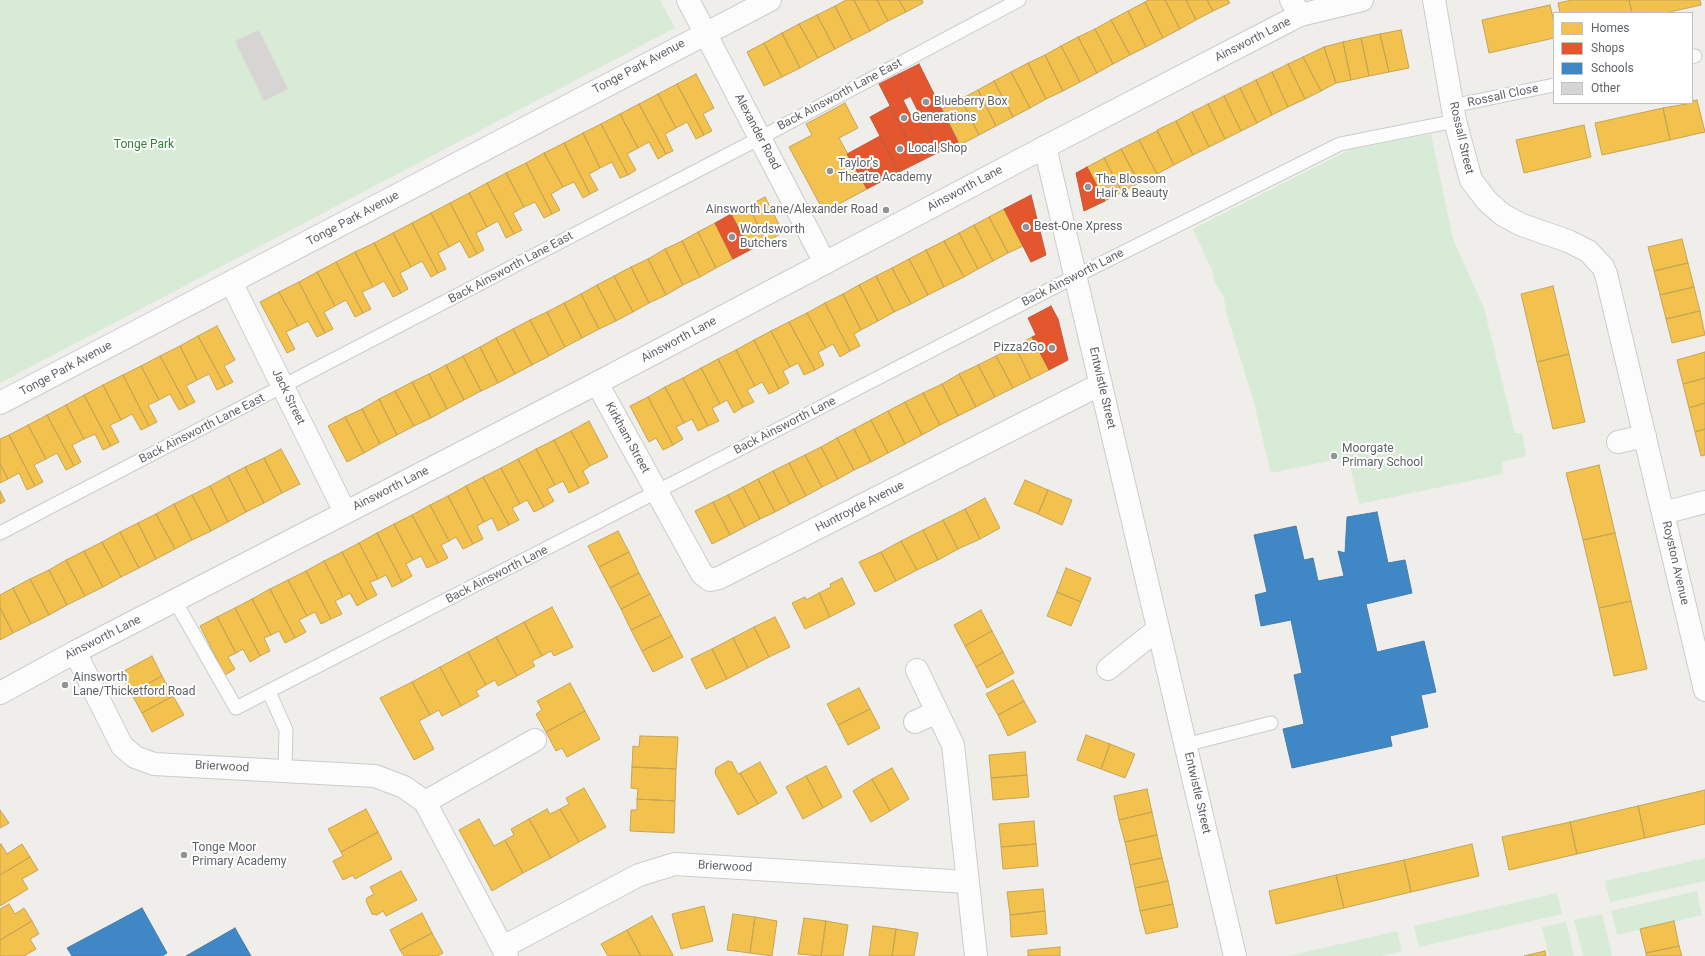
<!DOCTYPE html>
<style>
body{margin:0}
#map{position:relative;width:1705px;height:956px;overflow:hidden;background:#efeeea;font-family:Roboto,sans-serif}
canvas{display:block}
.legend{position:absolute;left:1553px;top:12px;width:140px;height:92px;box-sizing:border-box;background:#fff;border:1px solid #bfc1c3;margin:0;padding:5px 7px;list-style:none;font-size:12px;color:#5f6368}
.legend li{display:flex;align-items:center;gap:8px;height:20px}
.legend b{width:20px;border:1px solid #bfc1c3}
</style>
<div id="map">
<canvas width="1705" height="956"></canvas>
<ul class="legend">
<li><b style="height:11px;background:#f2c14e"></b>Homes</li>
<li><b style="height:11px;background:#e4572e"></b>Shops</li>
<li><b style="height:11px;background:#3f88c5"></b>Schools</li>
<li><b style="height:11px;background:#d6d5d3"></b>Other</li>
</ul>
</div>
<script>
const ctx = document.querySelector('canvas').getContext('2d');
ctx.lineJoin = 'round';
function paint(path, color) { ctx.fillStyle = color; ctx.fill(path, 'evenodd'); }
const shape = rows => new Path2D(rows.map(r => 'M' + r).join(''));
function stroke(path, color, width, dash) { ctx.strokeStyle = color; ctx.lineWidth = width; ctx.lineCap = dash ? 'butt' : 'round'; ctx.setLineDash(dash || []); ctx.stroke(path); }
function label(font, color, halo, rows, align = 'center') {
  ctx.font = font + ' Roboto,sans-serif'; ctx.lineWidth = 4; ctx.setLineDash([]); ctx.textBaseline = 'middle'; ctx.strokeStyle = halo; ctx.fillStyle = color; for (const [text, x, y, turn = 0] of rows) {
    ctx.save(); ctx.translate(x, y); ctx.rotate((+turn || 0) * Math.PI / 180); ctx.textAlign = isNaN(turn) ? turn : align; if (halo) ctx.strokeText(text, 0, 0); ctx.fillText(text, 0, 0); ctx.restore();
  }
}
paint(shape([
 [0,0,660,0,675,28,0,383],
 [1431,134,1453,239,1484,308,1515,433,1522,433,1526,456,1502,462,1503,474,1359,504,1348,457,1271,473,1253,399,1226,312,1224,297,1215,283,1212,270,1193,229,1349,150],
 [1705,858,1705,881,1610,902,1605,881],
 [1697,891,1702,915,1617,935,1611,911],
 [1557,893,1562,914,1419,947,1414,926],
 [1602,914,1612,956,1583,956,1574,920],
 [1566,922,1574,956,1549,956,1542,927],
 [1397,931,1402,951,1381,956,1288,956]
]), '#d8ebd6');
const homes = shape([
 [846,0,854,0,870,31,852,40,835,6,846,0],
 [854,0,877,0,888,21,870,31,854,0],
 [877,0,899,0,906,12,888,21,877,0],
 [899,0,922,0,923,3,906,12,899,0],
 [1148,0,1165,0,1180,29,1163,38,1145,2,1148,0],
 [1165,0,1186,0,1196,20,1180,29,1165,0],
 [1186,0,1207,0,1213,11,1196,20,1186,0],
 [1207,0,1228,0,1230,3,1213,11,1207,0],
 [1572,0,1629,0,1632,13,1560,13,1558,3,1572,0],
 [1629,0,1700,0,1701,5,1665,13,1632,13,1629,0],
 [1145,2,1163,38,1146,47,1128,11,1145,2],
 [1550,5,1554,22,1554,38,1489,53,1482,20,1550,5],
 [835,6,852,40,835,49,817,15,835,6],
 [1128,11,1146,47,1130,55,1111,20,1128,11],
 [817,15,835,49,818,58,799,24,817,15],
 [1111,20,1130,55,1113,64,1095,29,1111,20],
 [799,24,818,58,800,68,782,33,799,24],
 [1095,29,1113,64,1097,73,1078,37,1095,29],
 [1401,30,1409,68,1389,72,1380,34,1401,30],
 [782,33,800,68,782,77,764,43,782,33],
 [1380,34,1389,72,1369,76,1361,38,1380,34],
 [1078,37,1097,73,1080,82,1061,46,1078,37],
 [1361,38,1369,76,1351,80,1343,42,1361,38],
 [1343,42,1351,80,1336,83,1324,47,1343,42],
 [764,43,782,77,764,86,747,52,764,43],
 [1061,46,1080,82,1063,91,1045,55,1061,46],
 [1324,47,1336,83,1321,91,1303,57,1324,47],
 [1045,55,1063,91,1046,99,1028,63,1045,55],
 [1303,57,1321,91,1305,99,1288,64,1303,57],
 [1028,63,1046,99,1030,108,1011,72,1028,63],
 [1288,64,1305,99,1288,107,1272,72,1288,64],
 [1011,72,1030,108,1013,117,994,81,1011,72],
 [1272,72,1288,107,1272,115,1256,80,1272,72],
 [696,74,714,108,703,114,712,131,704,135,677,84,696,74],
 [1256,80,1272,115,1257,123,1240,88,1256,80],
 [994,81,1013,117,996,126,978,90,994,81],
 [677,84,704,135,696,139,687,122,676,128,658,94,677,84],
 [1240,88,1257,123,1241,131,1224,96,1240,88],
 [978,90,996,126,979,135,961,99,978,90],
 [658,94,676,128,665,134,673,151,666,154,639,104,658,94],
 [1224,96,1241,131,1225,139,1208,104,1224,96],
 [961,99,979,135,960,145,942,109,961,99],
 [1697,100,1705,132,1670,140,1663,108,1692,103,1692,101,1697,100],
 [845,103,858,128,839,138,867,189,824,212,789,147,812,135,806,124,845,103],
 [639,104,666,154,658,159,649,142,638,148,620,114,639,104],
 [1208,104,1225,139,1209,147,1192,112,1208,104],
 [1663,108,1670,140,1602,155,1595,123,1663,108],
 [1192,112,1209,147,1193,155,1176,121,1192,112],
 [620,114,638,148,627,154,636,170,628,175,601,124,620,114],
 [1176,121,1193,155,1174,165,1157,130,1176,121],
 [601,124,628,175,620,178,612,162,600,168,583,133,601,124],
 [1584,125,1591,157,1524,173,1516,140,1584,125],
 [1157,131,1174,165,1157,174,1139,140,1157,131],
 [583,133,600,168,589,174,598,190,590,194,564,143,583,133],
 [1139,140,1157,174,1139,183,1121,149,1139,140],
 [564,143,590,194,583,198,574,182,563,187,544,153,564,143],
 [1121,149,1139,183,1122,192,1104,158,1121,149],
 [544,153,563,187,551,194,560,210,552,214,526,163,544,153],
 [1104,158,1122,192,1105,201,1087,167,1104,158],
 [526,163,552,214,544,218,535,202,524,207,506,173,526,163],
 [506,173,524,207,513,213,522,230,514,234,487,183,506,173],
 [487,183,514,234,506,238,498,221,487,227,469,193,487,183],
 [469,193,487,227,476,233,484,250,477,254,450,203,469,193],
 [765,197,783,232,767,242,748,206,765,197],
 [450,203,477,254,469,258,460,241,449,247,431,213,450,203],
 [748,206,767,242,750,250,731,214,748,206],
 [1004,209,1023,246,1008,253,989,217,1004,209],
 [431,213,449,247,438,253,446,269,438,273,412,223,431,213],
 [989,217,1008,253,993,261,974,225,989,217],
 [412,223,438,273,431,277,422,261,411,267,393,233,412,223],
 [715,223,733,259,716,268,698,232,715,223],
 [974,225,993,261,978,269,959,233,974,225],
 [698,232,716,268,700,277,682,241,698,232],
 [393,233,411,267,400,273,408,289,401,293,374,243,393,233],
 [959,233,978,269,964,277,944,241,959,233],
 [1682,239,1688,263,1654,271,1648,247,1682,239],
 [682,241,700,277,683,285,665,249,682,241],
 [944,241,964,277,944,287,926,250,944,241],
 [374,243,401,293,393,297,384,281,373,287,355,252,374,243],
 [665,249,683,285,666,295,648,259,665,249],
 [926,250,944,287,928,295,909,259,926,250],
 [355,252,373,287,362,292,371,309,363,313,336,262,355,252],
 [648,259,666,295,649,303,631,267,648,259],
 [909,259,928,295,911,304,892,268,909,259],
 [336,262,363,313,355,317,346,300,335,306,317,272,336,262],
 [1688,263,1694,287,1660,295,1654,271,1688,263],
 [631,267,649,303,633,312,614,276,631,267],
 [892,268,911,304,894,312,876,276,892,268],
 [317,272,335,306,324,312,333,329,325,333,299,282,317,272],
 [614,276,633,312,616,321,597,285,614,276],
 [876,276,894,312,878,321,859,285,876,276],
 [299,282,325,333,317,337,308,321,298,326,279,292,299,282],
 [597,285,616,321,599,329,581,294,597,285],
 [859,285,878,321,861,330,843,294,859,285],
 [1553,286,1569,354,1537,362,1521,294,1553,286],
 [1694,287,1700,311,1666,319,1660,295,1694,287],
 [279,292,298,326,286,332,295,349,287,353,260,302,279,292],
 [581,294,599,329,582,338,564,303,581,294],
 [843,294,861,330,854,334,860,346,850,351,825,303,843,294],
 [564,303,582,338,565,347,547,312,564,303],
 [825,303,850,351,840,357,833,344,826,348,807,313,825,303],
 [1700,311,1705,335,1672,343,1666,319,1700,311],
 [547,312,565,347,549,356,530,320,547,312],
 [807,313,826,348,818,352,824,365,815,370,789,322,807,313],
 [530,320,549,356,532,365,513,329,530,320],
 [789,322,815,370,804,375,798,363,790,367,771,331,789,322],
 [217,326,235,360,224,366,233,382,225,386,198,336,217,326],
 [513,329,532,365,515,374,496,338,513,329],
 [771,331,790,367,783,371,789,383,779,389,754,340,771,331],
 [198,336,225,386,217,390,209,374,197,380,180,346,198,336],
 [1032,337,1049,370,1031,379,1015,346,1032,337],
 [496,338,515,374,498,383,480,347,496,338],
 [754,340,779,389,769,394,762,382,755,386,736,350,754,340],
 [180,346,197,380,186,386,195,402,187,406,160,356,180,346],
 [1015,346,1031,379,1013,388,996,356,1015,346],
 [480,347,498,383,481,391,463,356,480,347],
 [736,350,755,386,747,390,754,402,743,407,718,359,736,350],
 [1705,352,1705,378,1683,384,1677,360,1705,352],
 [1569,354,1585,422,1553,429,1537,362,1569,354],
 [160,356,187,406,179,410,170,394,159,400,141,366,160,356],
 [463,356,481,391,464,400,446,365,463,356],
 [996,356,1013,388,995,397,978,365,996,356],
 [718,359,743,407,734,413,727,400,720,404,701,368,718,359],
 [446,365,464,400,447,409,429,374,446,365],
 [978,365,995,397,976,407,959,374,978,365],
 [141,366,159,400,148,405,157,422,149,426,123,375,141,366],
 [701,368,720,404,712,408,719,421,708,426,683,378,701,368],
 [429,374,447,409,431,418,412,382,429,374],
 [959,374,976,407,958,416,942,384,959,374],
 [123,375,149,426,141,430,132,414,121,420,103,385,123,375],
 [683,378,708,426,698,431,692,419,684,423,665,387,683,378],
 [1705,378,1705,403,1689,408,1683,384,1705,378],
 [412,382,431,418,414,426,395,391,412,382],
 [942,384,958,416,940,425,923,393,942,384],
 [103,385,121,420,110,425,119,442,111,446,84,395,103,385],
 [665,387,684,423,676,427,683,439,673,445,648,397,665,387],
 [395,391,414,426,397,435,379,399,395,391],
 [923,393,940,425,922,435,905,402,923,393],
 [84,395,111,446,103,450,95,434,84,439,66,405,84,395],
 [648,397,673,445,663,450,656,438,649,442,630,406,648,397],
 [379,399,397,435,380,444,362,409,379,399],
 [905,402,922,435,905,444,888,411,905,402],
 [1705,403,1705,429,1695,432,1689,408,1705,403],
 [66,405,84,439,72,445,81,462,74,466,47,415,66,405],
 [362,409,380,444,364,453,345,417,362,409],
 [888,411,905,444,888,453,871,420,888,411],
 [47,415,74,466,66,470,57,453,46,459,28,425,47,415],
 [345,417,364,453,347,462,328,426,345,417],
 [871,420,888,453,871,462,854,429,871,420],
 [589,421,608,457,590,466,571,431,589,421],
 [28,425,46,459,34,465,43,482,35,486,9,435,28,425],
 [854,429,871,462,854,470,837,438,854,429],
 [1705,429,1705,455,1701,456,1695,432,1705,429],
 [571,431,590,466,583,471,589,483,579,488,554,440,571,431],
 [9,435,35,486,27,490,19,473,8,479,0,464,0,439,9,435],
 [837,438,854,470,838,479,821,447,837,438],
 [554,440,579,488,569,493,563,481,555,485,536,449,554,440],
 [821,447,838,479,822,487,805,455,821,447],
 [281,449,300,484,282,493,264,458,281,449],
 [536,449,555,485,547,489,554,501,544,507,518,459,536,449],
 [805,455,822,487,806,496,789,463,805,455],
 [264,458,282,493,264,503,245,467,264,458],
 [518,459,544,507,534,512,527,500,520,504,501,468,518,459],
 [789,463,806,496,790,504,773,471,789,463],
 [0,464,8,479,0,483,0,464],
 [1599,465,1615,533,1583,540,1566,473,1599,465],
 [245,467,264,503,246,512,228,476,245,467],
 [501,468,520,504,512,508,519,520,509,525,483,477,501,468],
 [773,471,790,504,775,512,758,479,773,471],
 [228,476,246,512,228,522,210,486,228,476],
 [483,477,509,525,498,531,492,518,484,522,466,486,483,477],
 [758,479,775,512,760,519,743,487,758,479],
 [1025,480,1048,490,1038,514,1014,504,1025,480],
 [210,486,228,522,211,531,192,495,210,486],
 [466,486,484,522,477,526,483,539,473,544,448,496,466,486],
 [743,487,760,519,745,527,728,495,743,487],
 [1048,490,1072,500,1062,525,1038,514,1048,490],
 [0,491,5,501,0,504,0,491],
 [192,495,211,531,192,540,174,504,192,495],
 [728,495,745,527,730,535,713,502,728,495],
 [448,496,473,544,463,549,456,537,449,541,430,505,448,496],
 [985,498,1000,528,980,539,965,509,985,498],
 [713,502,730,535,712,544,695,511,713,502],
 [174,504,192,540,175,549,156,514,174,504],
 [430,505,449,541,441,545,448,558,438,563,412,515,430,505],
 [965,509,980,539,958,549,943,520,965,509],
 [156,514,175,549,156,559,138,523,156,514],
 [412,515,438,563,427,568,421,556,413,560,394,524,412,515],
 [943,520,958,549,938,560,923,530,943,520],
 [138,523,156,559,139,568,120,532,138,523],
 [394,524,413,560,406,564,412,576,402,582,377,533,394,524],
 [923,530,938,560,917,570,901,541,923,530],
 [618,531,629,552,599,567,588,546,618,531],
 [120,532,139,568,121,577,102,542,120,532],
 [377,533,402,582,392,587,386,575,378,579,359,543,377,533],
 [1615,533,1631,601,1599,608,1583,540,1615,533],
 [901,541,917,570,896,581,881,552,901,541],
 [102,542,121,577,103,587,84,551,102,542],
 [359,543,378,579,370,582,377,595,367,600,342,552,359,543],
 [84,551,103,587,85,596,66,560,84,551],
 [342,552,367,600,357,606,350,593,343,597,324,561,342,552],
 [629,552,639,573,610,588,599,567,629,552],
 [881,552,896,581,875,592,859,562,881,552],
 [66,560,85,596,67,605,49,570,66,560],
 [324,561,343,597,335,601,342,614,331,619,306,571,324,561],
 [1066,568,1091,578,1081,602,1057,592,1066,568],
 [49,570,67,605,49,615,30,579,49,570],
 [306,571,331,619,321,624,315,612,307,616,288,580,306,571],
 [639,573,650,594,621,609,610,588,639,573],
 [842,578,855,604,830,617,819,593,831,587,830,584,842,578],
 [30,579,49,615,31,624,13,588,30,579],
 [288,580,307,616,299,620,306,632,295,638,270,589,288,580],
 [13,588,31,624,13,633,0,608,0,595,13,588],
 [270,589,295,638,285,643,279,631,271,635,252,599,270,589],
 [1057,592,1081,602,1071,626,1047,616,1057,592],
 [819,593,830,617,805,629,792,603,805,597,806,600,819,593],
 [650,594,661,615,631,630,621,609,650,594],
 [252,599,271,635,264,638,270,651,260,656,235,608,252,599],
 [1631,601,1647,669,1614,676,1599,608,1631,601],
 [552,607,573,647,554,656,551,651,542,656,524,622,552,607],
 [0,608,13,633,0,640,0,608],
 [235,608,260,656,250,662,243,649,236,653,217,617,235,608],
 [981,610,992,631,965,646,954,625,981,610],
 [661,615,672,636,642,651,631,630,661,615],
 [217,617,236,653,228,657,235,669,225,675,200,626,217,617],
 [775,617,790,647,769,657,754,627,775,617],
 [524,622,542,656,532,661,535,666,517,676,496,637,524,622],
 [754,627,769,657,748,668,733,638,754,627],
 [992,631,1003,652,976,667,965,646,992,631],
 [672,636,683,657,653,672,642,651,672,636],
 [496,637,517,676,498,686,495,680,486,685,468,652,496,637],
 [733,638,748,668,727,679,712,649,733,638],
 [712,649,727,679,706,689,691,659,712,649],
 [468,652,486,685,476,691,479,696,461,706,440,667,468,652],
 [1003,652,1014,673,987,688,976,667,1003,652],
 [152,656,162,676,131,693,120,673,152,656],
 [440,667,461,706,442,716,439,710,430,715,412,682,440,667],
 [162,676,173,696,142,713,131,693,162,676],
 [1013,680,1024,701,998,715,986,694,1013,680],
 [412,682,430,715,419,721,434,749,414,760,380,698,412,682],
 [570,683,585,711,546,732,536,714,542,710,537,701,570,683],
 [859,688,870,709,838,725,827,704,859,688],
 [173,696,184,715,152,732,142,713,173,696],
 [1024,701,1036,722,1008,736,998,715,1024,701],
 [870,709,880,728,848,745,838,725,870,709],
 [585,711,600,739,567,757,562,748,556,751,546,732,585,711],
 [1086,735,1110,744,1101,769,1077,760,1086,735],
 [640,736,678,737,676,769,632,767,633,746,639,747,640,736],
 [1110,744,1135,754,1125,778,1101,769,1110,744],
 [1025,752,1027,775,991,778,989,755,1025,752],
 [728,761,732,762,738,774,740,773,758,804,738,815,715,773,716,768,728,761],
 [760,762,777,793,758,804,740,773,760,762],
 [826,766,842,797,823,808,806,776,826,766],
 [632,767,676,769,675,801,637,799,638,789,631,788,632,767],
 [892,768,909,799,890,811,872,779,892,768],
 [1027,775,1029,797,993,800,991,778,1027,775],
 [806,776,823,808,803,819,786,787,806,776],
 [872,779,890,811,871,822,853,791,872,779],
 [584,788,606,827,579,842,560,809,569,804,566,798,584,788],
 [1147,789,1152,812,1119,820,1114,796,1147,789],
 [1705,790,1705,824,1645,838,1638,806,1705,790],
 [637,799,675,801,674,833,630,831,631,810,637,810,637,799],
 [1638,806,1645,838,1577,854,1570,822,1638,806],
 [366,809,378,832,341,852,328,829,366,809],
 [547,809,550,814,560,809,579,842,551,858,529,819,547,809],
 [0,810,9,823,0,828,0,810],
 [1152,812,1157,835,1125,842,1119,820,1152,812],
 [479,819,494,846,505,840,523,873,492,891,459,830,479,819],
 [529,819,551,858,523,873,505,840,514,835,511,829,529,819],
 [1034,821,1036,844,1001,847,999,824,1034,821],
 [1570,822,1577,854,1509,870,1502,837,1570,822],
 [378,832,392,859,355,879,353,875,343,880,333,861,343,856,341,852,378,832],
 [1157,835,1162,858,1130,865,1125,842,1157,835],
 [1,844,7,854,22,844,30,857,0,875,0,845,1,844],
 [1036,844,1038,866,1003,869,1001,847,1036,844],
 [1472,844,1479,876,1411,892,1404,860,1472,844],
 [30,857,38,870,22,879,28,889,0,906,0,875,30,857],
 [1162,858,1168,881,1135,888,1130,865,1162,858],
 [1404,860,1411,892,1344,908,1336,875,1404,860],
 [401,871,417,900,386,916,383,911,377,915,372,914,366,901,367,898,374,894,370,887,401,871],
 [1336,875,1344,908,1276,924,1269,891,1336,875],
 [1168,881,1173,904,1140,911,1135,888,1168,881],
 [1043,889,1045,911,1010,915,1007,892,1043,889],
 [9,904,15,914,24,908,32,921,0,940,0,909,9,904],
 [1173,904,1178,927,1146,934,1140,911,1173,904],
 [704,906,713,941,681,949,672,914,704,906],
 [1045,911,1047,934,1011,937,1010,915,1045,911],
 [422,913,432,933,400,950,390,930,422,913],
 [733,914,755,917,750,953,727,950,733,914],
 [652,916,673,955,672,956,641,956,627,930,652,916],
 [755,917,777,921,772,956,750,953,755,917],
 [804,918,826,921,821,956,798,954,804,918],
 [32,921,39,934,30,939,36,949,24,956,0,956,0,940,32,921],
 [826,921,848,925,843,956,821,956,826,921],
 [1674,921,1679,946,1646,953,1640,929,1674,921],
 [873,926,896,929,892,956,869,956,873,926],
 [896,929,918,933,914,956,892,956,896,929],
 [627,930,641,956,608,956,601,944,627,930],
 [432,933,443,953,437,956,404,956,400,950,432,933],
 [1679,946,1682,956,1646,956,1646,953,1679,946],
 [1060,947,1060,956,1028,956,1028,950,1060,947],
 [1545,951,1546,956,1524,956,1545,951]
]);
paint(homes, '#f2c14e');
stroke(homes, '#c6a556', 1);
const shops = shape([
 [919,64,958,142,939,152,899,74,919,64],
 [899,74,911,96,903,100,913,120,921,116,939,152,919,162,879,84,899,74],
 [890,106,919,162,899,172,870,117,890,106],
 [880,136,899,172,867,189,847,154,880,136],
 [1087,167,1105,201,1084,211,1076,173,1087,167],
 [1031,195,1046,255,1031,262,1004,209,1031,195],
 [731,214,750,250,733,259,715,223,731,214],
 [1051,306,1058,319,1068,360,1049,370,1032,337,1036,335,1028,318,1051,306]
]);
paint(shops, '#e4572e');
stroke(shops, '#bc5b3f', 1);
const schools = shape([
 [1377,512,1388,563,1405,560,1412,593,1366,604,1377,652,1424,641,1436,692,1421,695,1428,727,1390,736,1392,746,1292,768,1283,729,1304,724,1294,675,1302,673,1291,620,1261,626,1255,595,1267,592,1254,535,1296,526,1304,560,1313,558,1318,581,1344,576,1338,551,1345,553,1347,517,1377,512],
 [142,908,167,953,162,956,72,956,67,948,142,908],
 [235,928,251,956,186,956,235,928]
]);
paint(schools, '#3f88c5');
stroke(schools, '#497da9', 1);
const building = shape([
 [259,30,288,89,264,101,235,41,259,30]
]);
paint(building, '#d6d5d3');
stroke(building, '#deddd9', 1);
const lane = shape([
 [1692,57,1695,56],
 [1452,106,1554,85],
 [0,533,760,138,1019,0],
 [175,601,236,708,1076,276,1340,144,1455,121],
 [269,692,286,730,285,771],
 [1185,745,1271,723]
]);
const street = shape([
 [688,0,825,263],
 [1291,0,1300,15],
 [1434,0,1455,121,1471,180,1487,201,1503,215,1522,225,1568,241,1588,251,1603,267,1606,274,1705,690],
 [1045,147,1235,956],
 [231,282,345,512],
 [597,383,702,574,710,580,719,578,1101,384],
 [0,403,770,0],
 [1618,442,1645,436],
 [1663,513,1705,502],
 [75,652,122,746,135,757,154,764,375,776,404,787,425,802,507,956],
 [1108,669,1158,629],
 [917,670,953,745,976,956],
 [915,722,937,712],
 [425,802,535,740],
 [503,947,639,875,675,864,967,882]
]);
const secondary = shape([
 [0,693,75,652,597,383,1045,147,1300,15,1362,0]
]);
stroke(lane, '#cbcccc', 15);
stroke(street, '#cbcccc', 24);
stroke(secondary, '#cacacb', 24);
stroke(lane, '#fdfcfc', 13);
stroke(street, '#fdfcfc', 22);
stroke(secondary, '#fdfcfc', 22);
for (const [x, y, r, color] of [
 [926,102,4,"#919496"],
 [904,118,4,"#919496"],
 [900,149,4,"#919496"],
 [830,171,4,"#919496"],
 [1088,187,4,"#919496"],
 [886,210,4,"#919496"],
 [1026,227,4,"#919496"],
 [732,237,4,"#919496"],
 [1052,348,4,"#919496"],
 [1334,456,4,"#919496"],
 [65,685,4,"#919496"],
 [184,855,4,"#919496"]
]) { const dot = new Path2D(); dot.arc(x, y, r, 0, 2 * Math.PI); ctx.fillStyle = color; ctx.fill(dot); stroke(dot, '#fff', 1.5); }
label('12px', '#5f6368', '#fff', [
 ["Ainsworth Lane",1253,40,-27],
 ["Tonge Park Avenue",639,67,-28],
 ["Back Ainsworth Lane East",840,95,-28],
 ["Rossall Close",1503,96,-12],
 ["Alexander Road",757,132,62],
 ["Rossall Street",1461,138,77],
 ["Ainsworth Lane",965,189,-28],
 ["Tonge Park Avenue",353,219,-28],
 ["Back Ainsworth Lane East",511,268,-28],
 ["Back Ainsworth Lane",1073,278,-27],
 ["Ainsworth Lane",679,340,-28],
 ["Tonge Park Avenue",66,369,-28],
 ["Entwistle Street",1102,388,77],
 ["Jack Street",288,397,64],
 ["Back Ainsworth Lane",785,426,-27],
 ["Back Ainsworth Lane East",202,429,-27],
 ["Kirkham Street",627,438,61],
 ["Ainsworth Lane",391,489,-27],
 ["Huntroyde Avenue",860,507,-27],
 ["Royston Avenue",1675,563,77],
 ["Back Ainsworth Lane",497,575,-27],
 ["Ainsworth Lane",103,638,-27],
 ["Brierwood",222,767,3],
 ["Entwistle Street",1197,793,77],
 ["Brierwood",725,867,3]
]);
label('12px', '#5f6368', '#fff', [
 ["Blueberry Box",934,102],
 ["Generations",912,118],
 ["Local Shop",908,149],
 ["Taylor's",838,164],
 ["Theatre Academy",838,178],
 ["The Blossom",1096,180],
 ["Hair & Beauty",1096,194],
 ["Ainsworth Lane/Alexander Road",878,210,"right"],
 ["Best-One Xpress",1034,227],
 ["Wordsworth",740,230],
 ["Butchers",740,244],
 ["Pizza2Go",1044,348,"right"],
 ["Moorgate",1342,449],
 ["Primary School",1342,463],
 ["Ainsworth",73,678],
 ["Lane/Thicketford Road",73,692],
 ["Tonge Moor",192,848],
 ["Primary Academy",192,862]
], 'left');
label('12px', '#348238', '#fff', [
 ["Tonge Park",144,145]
]);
</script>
